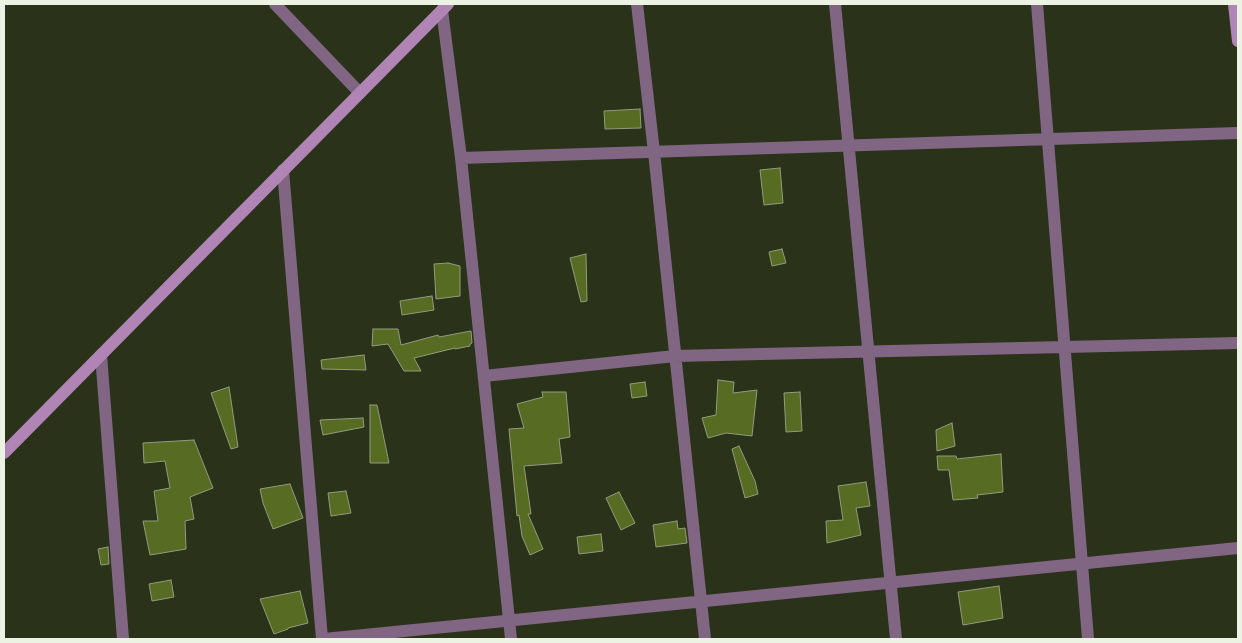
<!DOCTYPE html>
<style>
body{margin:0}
#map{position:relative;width:1242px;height:643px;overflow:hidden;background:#2a3219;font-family:Helvetica,sans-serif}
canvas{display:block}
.frame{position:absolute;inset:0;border:5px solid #edf3e3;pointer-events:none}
</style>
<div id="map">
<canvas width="1242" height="643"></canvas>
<div class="frame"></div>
</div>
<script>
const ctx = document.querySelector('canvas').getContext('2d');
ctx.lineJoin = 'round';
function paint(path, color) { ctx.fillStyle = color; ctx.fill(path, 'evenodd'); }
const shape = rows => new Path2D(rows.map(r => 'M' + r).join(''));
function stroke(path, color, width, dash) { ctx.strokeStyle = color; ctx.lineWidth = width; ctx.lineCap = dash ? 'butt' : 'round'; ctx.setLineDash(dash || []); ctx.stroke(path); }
const building = shape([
 [640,109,641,128,605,129,604,111,640,109],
 [780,168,783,203,764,205,760,170,780,168],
 [782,249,786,263,772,266,769,252,782,249],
 [586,254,587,301,581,302,570,258,586,254],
 [448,263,460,266,460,296,436,299,434,264,448,263],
 [432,296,434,310,402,315,400,301,432,296],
 [373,329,398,329,401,345,438,335,439,337,471,331,472,343,470,344,470,346,455,349,455,348,414,358,421,371,404,371,388,344,372,346,373,329],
 [364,355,366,370,322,369,321,360,364,355],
 [718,380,734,382,733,393,757,390,752,436,726,433,708,438,702,418,716,415,718,380],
 [645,382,647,396,632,398,630,384,645,382],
 [229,387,238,447,231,449,211,393,229,387],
 [542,392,566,392,570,437,559,439,562,463,524,466,531,514,528,514,543,549,530,555,522,536,519,515,517,516,509,429,524,428,517,404,543,397,542,392],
 [800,392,802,431,786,432,784,393,800,392],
 [370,405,377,405,389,463,370,463,370,405],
 [363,418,364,427,323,435,320,420,363,418],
 [952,423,955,446,937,451,936,430,952,423],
 [194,440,213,488,190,497,194,519,185,521,186,549,150,555,143,521,158,521,154,491,170,488,165,461,144,463,143,443,194,440],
 [739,446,755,481,758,494,745,498,732,449,739,446],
 [1001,454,1003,492,977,495,978,498,953,500,949,470,938,470,937,456,956,456,957,459,1001,454],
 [866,482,870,506,856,508,861,535,827,543,826,521,843,520,838,486,866,482],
 [290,484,303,518,273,529,263,503,260,489,290,484],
 [346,491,351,513,331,516,328,493,346,491],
 [619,492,635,523,621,530,606,498,619,492],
 [677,521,678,529,685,528,687,543,656,547,653,525,677,521],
 [601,534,603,551,579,554,577,537,601,534],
 [108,547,109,564,101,565,98,549,108,547],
 [171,580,174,597,152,601,149,584,171,580],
 [999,586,1003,618,963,625,958,592,999,586],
 [300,591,308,623,288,628,288,629,274,634,260,599,300,591]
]);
paint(building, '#586b23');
stroke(building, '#929c7f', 1);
stroke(shape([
 [275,4,360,93],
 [637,4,654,152,705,639],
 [835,4,896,639],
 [1037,4,1088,639],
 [442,10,461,158,511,639],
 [461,158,1238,133],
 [283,170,322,639],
 [101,355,123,639],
 [484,376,675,356,1238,343],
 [324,639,1238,548]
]), '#816684', 12);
stroke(shape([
 [1234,4,1238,41],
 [4,453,448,4]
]), '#b085b5', 12);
</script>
